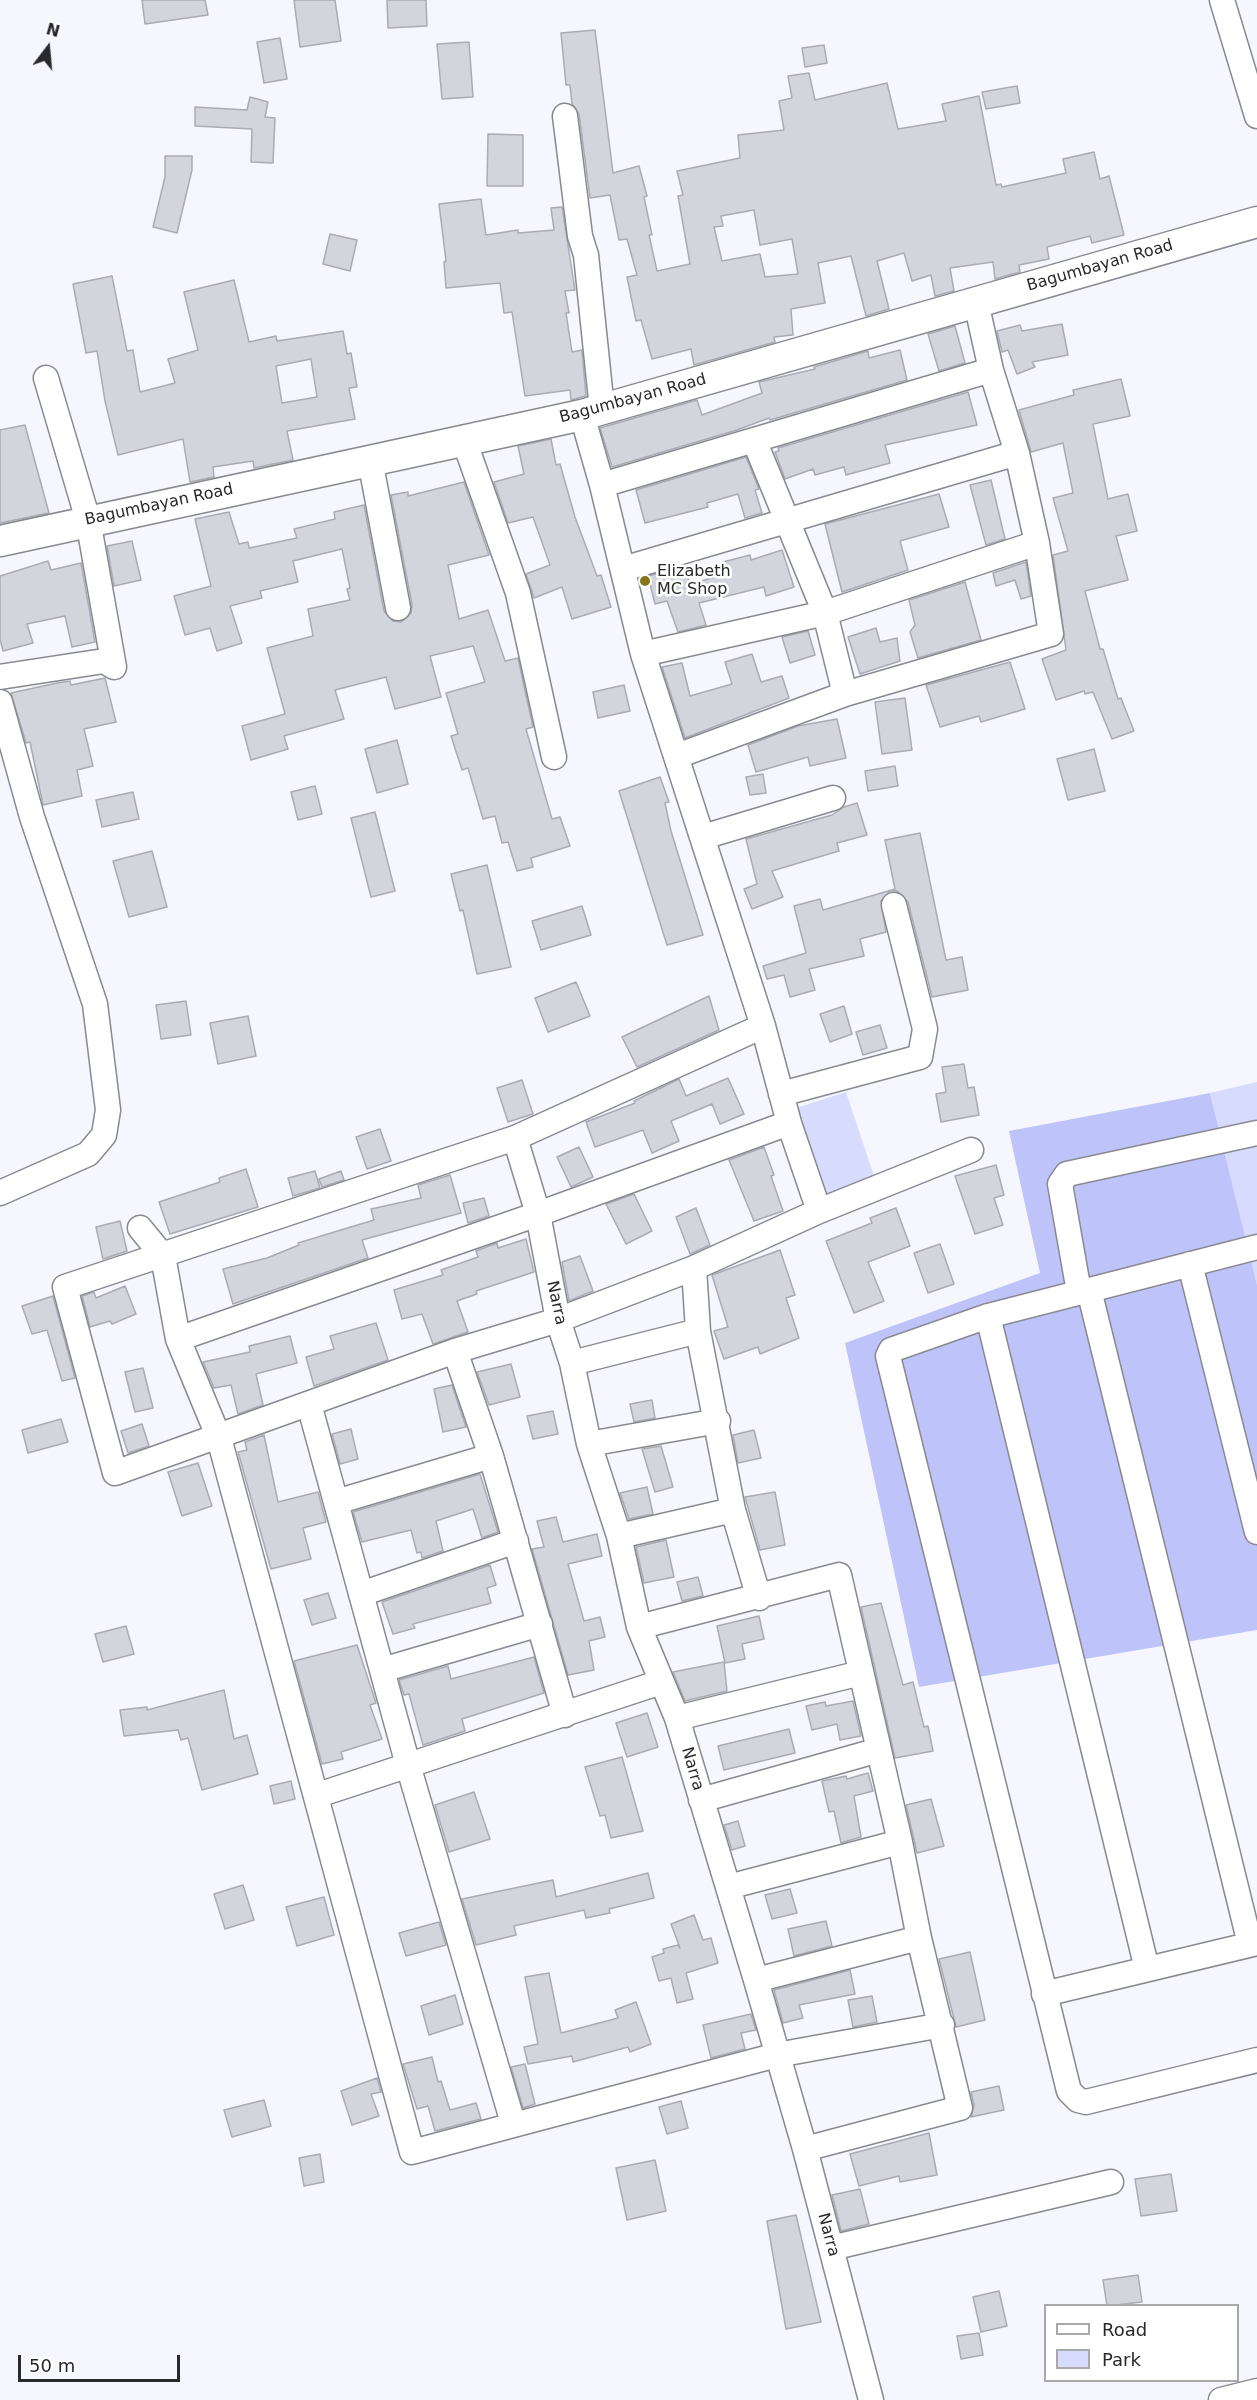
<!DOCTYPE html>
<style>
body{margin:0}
#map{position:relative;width:1257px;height:2400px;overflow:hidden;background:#f6f7fe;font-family:"DejaVu Sans",sans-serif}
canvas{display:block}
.legend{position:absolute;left:1044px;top:2304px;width:195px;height:78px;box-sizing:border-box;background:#fff;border:2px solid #a9a9ab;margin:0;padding:8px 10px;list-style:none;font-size:18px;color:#29292c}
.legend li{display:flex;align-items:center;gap:12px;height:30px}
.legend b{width:30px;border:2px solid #a9a9ab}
.north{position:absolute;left:18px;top:18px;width:60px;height:60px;-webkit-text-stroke:4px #fff;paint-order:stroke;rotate:16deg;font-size:16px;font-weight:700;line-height:24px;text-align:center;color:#29292c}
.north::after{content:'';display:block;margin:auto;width:21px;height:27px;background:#29292c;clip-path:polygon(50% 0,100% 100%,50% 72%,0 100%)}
.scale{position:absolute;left:18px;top:2355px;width:162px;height:27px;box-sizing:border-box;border:3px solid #29292c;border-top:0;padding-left:8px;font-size:18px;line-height:21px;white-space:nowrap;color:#29292c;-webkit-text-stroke:4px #fff;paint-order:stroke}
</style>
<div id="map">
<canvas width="1257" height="2400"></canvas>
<ul class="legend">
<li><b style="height:8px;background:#fff"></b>Road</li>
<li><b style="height:16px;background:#d7dbfe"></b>Park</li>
</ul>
<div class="north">N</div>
<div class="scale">50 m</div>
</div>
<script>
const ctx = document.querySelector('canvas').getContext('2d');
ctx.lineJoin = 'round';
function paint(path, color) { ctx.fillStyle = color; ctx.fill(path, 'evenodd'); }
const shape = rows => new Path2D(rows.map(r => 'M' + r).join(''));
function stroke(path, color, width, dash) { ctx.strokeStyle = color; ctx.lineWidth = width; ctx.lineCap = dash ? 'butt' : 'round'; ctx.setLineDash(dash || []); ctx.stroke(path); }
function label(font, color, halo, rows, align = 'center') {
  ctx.font = font + ' "DejaVu Sans",sans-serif'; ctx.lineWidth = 5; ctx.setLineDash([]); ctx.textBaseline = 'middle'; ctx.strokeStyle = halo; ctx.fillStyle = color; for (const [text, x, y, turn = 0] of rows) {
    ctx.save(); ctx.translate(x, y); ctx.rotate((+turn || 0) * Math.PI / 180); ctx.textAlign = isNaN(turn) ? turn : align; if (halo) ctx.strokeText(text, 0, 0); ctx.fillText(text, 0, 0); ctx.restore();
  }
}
paint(shape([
 [1257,1082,1257,1285,1210,1093],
 [846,1092,876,1182,826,1198,796,1108]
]), '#d7dbfe');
paint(shape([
 [1210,1093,1257,1285,1257,1630,919,1687,845,1343,1040,1273,1009,1131]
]), '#bec4f9');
const building = shape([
 [142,0,205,0,208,15,145,24,142,0],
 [294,0,335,0,341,41,300,47,294,0],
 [387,0,426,0,427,26,388,28,387,0],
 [595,30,613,173,639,166,647,196,644,197,652,235,649,235,657,271,690,264,678,196,683,195,677,171,740,158,738,135,784,130,779,101,792,98,788,76,809,73,815,100,887,83,898,129,946,121,942,104,979,96,996,185,1001,184,1002,187,1066,173,1063,159,1094,152,1100,179,1109,176,1124,235,1092,243,1090,236,1047,247,1049,259,1019,265,1020,272,995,279,993,262,950,268,954,291,935,296,931,275,912,281,904,253,877,261,889,309,866,316,851,256,818,263,825,303,791,309,793,335,774,337,775,342,694,365,691,349,652,359,641,320,636,321,627,277,637,275,627,239,619,240,610,195,590,198,579,114,572,104,570,85,566,85,561,33,595,30],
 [754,210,760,245,792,239,798,274,765,277,760,254,722,261,714,227,723,226,721,216,754,210],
 [280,38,287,79,264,83,257,42,280,38],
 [469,42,473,97,442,99,437,44,469,42],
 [824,45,827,63,805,67,802,48,824,45],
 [1017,86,1020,103,986,109,982,92,1017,86],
 [250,97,268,102,265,117,275,118,273,163,251,162,252,129,195,126,195,107,247,110,250,97],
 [488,134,523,135,523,186,487,186,488,134],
 [165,156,192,156,192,170,177,233,153,227,165,177,165,156],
 [481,199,486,235,518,230,518,233,554,230,551,208,562,207,575,290,565,291,569,313,566,313,572,352,582,350,586,396,571,400,570,390,525,396,512,312,504,313,500,283,446,288,444,262,446,261,439,204,481,199],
 [330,234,357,240,350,271,323,264,330,234],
 [112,276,127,351,133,350,140,392,175,383,168,359,198,350,184,292,234,280,249,342,276,336,277,341,343,331,347,354,351,353,357,387,349,388,355,419,287,431,293,460,254,468,253,461,213,467,214,477,190,482,183,439,118,455,105,401,97,351,86,353,73,284,112,276],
 [311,359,317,397,282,403,276,366,311,359],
 [1062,324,1068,355,1032,362,1035,367,1017,374,1008,350,1002,352,997,331,1020,325,1022,331,1062,324],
 [955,326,965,363,939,371,928,334,955,326],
 [900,350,907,380,770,420,769,418,737,430,612,467,600,428,697,400,702,415,762,393,759,382,815,369,814,367,868,351,869,358,900,350],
 [1121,379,1130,416,1093,424,1108,499,1128,494,1137,531,1116,536,1128,580,1085,591,1100,649,1103,649,1118,699,1121,698,1134,731,1112,739,1093,692,1085,694,1084,691,1056,700,1042,659,1066,650,1053,555,1068,551,1053,498,1073,493,1063,443,1031,452,1019,410,1074,395,1073,390,1121,379],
 [968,392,977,425,885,445,890,463,846,475,844,467,815,475,813,469,785,479,775,452,779,451,778,448,968,392],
 [25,425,49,513,0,523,0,430,25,425],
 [551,439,556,465,560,464,575,517,597,576,601,575,611,607,572,619,562,587,534,598,526,574,550,565,533,517,508,523,494,482,524,474,518,446,551,439],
 [746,457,759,489,755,490,762,513,745,518,738,494,707,503,708,507,645,523,636,490,746,457],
 [991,480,1005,539,986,545,970,485,991,480],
 [464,482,489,555,448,565,459,619,488,610,505,661,518,658,533,727,526,729,552,819,560,817,570,846,531,858,533,867,517,871,508,842,502,843,495,816,483,819,468,768,462,770,451,736,458,734,446,693,485,682,473,646,430,656,441,697,395,709,386,677,335,690,344,719,284,736,288,749,251,760,242,726,285,714,267,648,313,636,308,609,350,600,347,589,350,588,342,549,293,561,298,582,260,591,262,598,230,606,242,643,217,651,210,628,185,635,174,596,211,586,195,519,229,512,239,544,248,542,249,548,297,538,294,529,335,519,334,512,364,505,384,611,393,621,401,622,411,613,412,605,391,495,408,492,408,496,464,482],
 [939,494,949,527,900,541,908,570,842,592,825,524,939,494],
 [132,541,141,580,114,586,107,546,132,541],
 [782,550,794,587,766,596,764,587,699,603,706,625,678,632,667,601,655,604,648,576,685,566,690,584,726,574,723,562,750,555,751,560,782,550],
 [48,561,51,570,81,563,95,642,72,647,65,616,27,624,33,643,3,651,0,639,0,576,48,561],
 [1026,562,1031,596,1021,599,1015,580,996,586,993,573,1026,562],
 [965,582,981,640,918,658,910,632,915,625,909,600,965,582],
 [876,628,880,642,897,638,900,661,860,674,848,637,876,628],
 [808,631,815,655,790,663,782,637,808,631],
 [752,654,761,682,782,676,789,698,685,738,662,667,682,663,690,696,732,684,725,662,752,654],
 [1010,662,1025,709,981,722,979,716,940,727,926,685,1010,662],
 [105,678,116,722,84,729,93,766,77,770,82,796,43,805,30,742,26,743,11,693,57,683,70,681,71,685,105,678],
 [624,685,630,711,598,718,593,692,624,685],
 [905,698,912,750,882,754,875,702,905,698],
 [837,719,846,758,810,766,808,757,756,772,748,745,798,726,837,719],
 [397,740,408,784,377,793,365,749,397,740],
 [1094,749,1105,791,1068,800,1057,759,1094,749],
 [895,766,898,786,868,791,865,771,895,766],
 [763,774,766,793,750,795,746,777,763,774],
 [660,777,669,802,665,803,671,831,703,935,667,945,619,791,660,777],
 [315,786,322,814,298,820,291,792,315,786],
 [133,792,139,819,102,827,96,800,133,792],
 [857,803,867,835,837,843,839,851,772,871,783,897,752,909,744,889,757,884,746,839,832,815,844,807,857,803],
 [375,812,395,891,371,897,351,818,375,812],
 [920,833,946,960,962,957,968,990,932,997,908,902,897,891,890,891,881,901,886,932,860,939,864,956,809,969,815,990,790,997,784,975,767,979,763,966,806,953,794,906,820,899,823,910,895,889,885,840,920,833],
 [152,851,167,907,129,917,113,861,152,851],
 [487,865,511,967,477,974,463,910,460,911,451,874,487,865],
 [582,906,591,935,541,950,532,921,582,906],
 [576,982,590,1016,548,1032,535,998,576,982],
 [709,996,719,1030,637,1067,622,1037,709,996],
 [186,1001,191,1035,161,1039,156,1005,186,1001],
 [844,1006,852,1034,830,1042,820,1014,844,1006],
 [248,1016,256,1056,218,1064,210,1023,248,1016],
 [880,1025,887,1048,863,1055,856,1032,880,1025],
 [964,1064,968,1088,974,1087,979,1115,941,1122,936,1094,946,1092,942,1067,964,1064],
 [728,1078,744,1114,720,1124,712,1104,671,1121,679,1141,652,1153,643,1130,595,1147,586,1122,635,1103,634,1101,679,1079,686,1096,728,1078],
 [522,1080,533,1114,508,1122,497,1088,522,1080],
 [380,1129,391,1161,367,1169,356,1137,380,1129],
 [579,1147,593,1177,571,1187,557,1157,579,1147],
 [764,1147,774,1175,771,1176,783,1211,754,1221,729,1160,764,1147],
 [996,1165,1004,1195,994,1198,1003,1225,975,1234,955,1176,996,1165],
 [246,1169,258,1207,170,1234,159,1202,220,1182,219,1178,246,1169],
 [315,1171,320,1188,293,1196,288,1178,315,1171],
 [341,1171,344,1180,322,1187,319,1179,341,1171],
 [450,1175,461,1213,362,1240,368,1258,233,1304,223,1269,267,1258,299,1245,298,1243,374,1220,371,1209,421,1198,418,1185,450,1175],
 [634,1194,652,1231,626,1244,606,1204,634,1194],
 [484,1198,489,1216,468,1223,463,1203,484,1198],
 [696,1208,710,1245,690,1254,676,1217,696,1208],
 [896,1208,910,1246,868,1262,884,1301,854,1313,826,1241,872,1223,870,1218,896,1208],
 [120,1221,127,1251,103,1259,96,1227,120,1221],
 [526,1239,534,1272,476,1291,477,1294,457,1301,468,1332,433,1344,422,1314,402,1319,394,1290,443,1275,441,1270,478,1257,476,1251,497,1243,498,1248,526,1239],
 [940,1244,954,1284,928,1293,914,1253,940,1244],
 [780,1250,795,1295,786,1298,799,1338,760,1354,758,1347,724,1359,714,1331,728,1327,712,1275,780,1250],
 [580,1256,593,1291,569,1301,562,1262,580,1256],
 [125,1286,136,1314,112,1324,110,1321,90,1327,82,1296,94,1292,96,1298,125,1286],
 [53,1296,75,1378,62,1381,47,1330,32,1334,22,1306,53,1296],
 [376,1323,388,1360,314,1386,306,1357,334,1349,330,1336,376,1323],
 [290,1336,297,1363,256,1374,263,1405,238,1414,231,1385,214,1388,203,1362,250,1352,249,1346,290,1336],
 [511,1364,520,1397,489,1405,477,1372,511,1364],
 [143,1368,153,1408,135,1412,125,1372,143,1368],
 [452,1385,466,1427,443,1432,434,1389,452,1385],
 [652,1400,655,1418,634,1422,630,1404,652,1400],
 [553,1411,558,1434,533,1439,527,1416,553,1411],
 [61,1419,68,1442,28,1453,22,1430,61,1419],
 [142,1424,149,1446,128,1453,121,1431,142,1424],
 [351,1429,358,1459,340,1464,332,1434,351,1429],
 [754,1430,761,1458,738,1463,733,1435,754,1430],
 [264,1435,278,1502,318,1492,326,1522,303,1528,311,1559,271,1569,238,1452,247,1450,245,1442,264,1435],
 [661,1446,673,1487,655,1492,642,1449,661,1446],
 [198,1463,212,1506,182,1516,168,1472,198,1463],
 [480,1474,498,1532,482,1538,473,1509,436,1521,443,1551,422,1558,421,1552,417,1553,411,1530,362,1542,353,1512,480,1474],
 [647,1487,653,1514,629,1519,620,1493,647,1487],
 [775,1492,785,1545,760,1550,745,1497,775,1492],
 [556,1517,563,1542,597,1534,602,1556,568,1564,584,1621,600,1617,605,1637,589,1641,594,1670,568,1675,532,1549,544,1547,537,1521,556,1517],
 [666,1540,674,1577,644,1583,636,1547,666,1540],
 [490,1565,496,1585,487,1588,491,1603,413,1624,415,1628,393,1634,382,1602,490,1565],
 [698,1577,703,1596,682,1601,677,1582,698,1577],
 [328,1593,336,1618,312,1625,304,1600,328,1593],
 [881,1603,903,1685,913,1682,924,1727,928,1726,933,1751,895,1758,861,1607,881,1603],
 [759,1616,764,1639,742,1644,745,1659,725,1663,717,1626,759,1616],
 [126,1626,134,1654,103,1662,95,1634,126,1626],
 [357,1645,376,1703,370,1705,382,1739,341,1752,343,1759,322,1764,294,1661,357,1645],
 [534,1657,544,1693,462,1719,465,1731,423,1745,409,1694,404,1695,399,1680,448,1666,451,1679,534,1657],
 [724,1662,727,1691,685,1701,673,1672,724,1662],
 [224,1690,234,1739,247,1735,258,1774,202,1790,188,1738,181,1740,178,1730,124,1736,120,1710,147,1707,147,1710,224,1690],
 [853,1701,861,1736,840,1740,837,1724,812,1730,806,1706,825,1702,826,1706,853,1701],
 [647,1713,658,1747,627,1757,616,1723,647,1713],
 [789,1729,795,1753,724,1770,718,1746,789,1729],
 [622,1757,643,1831,611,1838,605,1815,600,1816,585,1767,622,1757],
 [868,1773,873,1791,854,1796,861,1837,841,1843,834,1811,829,1812,822,1781,846,1776,847,1779,868,1773],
 [291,1781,295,1799,274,1804,270,1786,291,1781],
 [474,1792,490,1839,449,1852,435,1805,474,1792],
 [931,1799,944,1846,917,1853,906,1805,931,1799],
 [738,1821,745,1846,732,1850,724,1825,738,1821],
 [648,1873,654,1898,609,1909,610,1913,586,1918,584,1910,514,1926,516,1935,476,1945,462,1899,553,1880,556,1897,648,1873],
 [243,1885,254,1920,225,1929,214,1894,243,1885],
 [790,1889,797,1913,772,1919,765,1895,790,1889],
 [324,1897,334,1935,297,1946,286,1907,324,1897],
 [694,1915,703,1940,711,1938,718,1963,686,1973,693,1999,677,2003,671,1978,659,1981,652,1957,664,1953,663,1949,678,1945,680,1948,671,1924,694,1915],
 [826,1921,832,1946,794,1956,788,1929,826,1921],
 [439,1922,446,1945,406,1956,399,1933,439,1922],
 [970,1952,985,2020,956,2027,939,1959,970,1952],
 [850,1970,855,1994,799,2005,803,2018,783,2023,774,1990,850,1970],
 [549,1973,561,2033,618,2018,615,2010,636,2002,651,2044,630,2052,628,2047,573,2062,572,2056,528,2064,524,2047,538,2044,525,1977,549,1973],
 [455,1995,463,2024,429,2035,421,2006,455,1995],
 [872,1996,877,2022,853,2027,848,2000,872,1996],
 [751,2014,756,2030,741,2033,745,2049,711,2058,703,2025,751,2014],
 [432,2057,438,2082,441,2081,450,2110,476,2103,481,2119,435,2131,428,2106,417,2109,403,2064,432,2057],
 [525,2064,535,2104,523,2108,511,2067,525,2064],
 [377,2078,381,2092,371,2094,379,2116,352,2125,341,2091,377,2078],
 [999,2086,1004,2110,971,2117,974,2105,971,2092,999,2086],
 [264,2100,271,2126,232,2137,224,2110,264,2100],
 [681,2101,688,2128,667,2134,659,2107,681,2101],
 [929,2133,937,2175,900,2182,899,2176,859,2186,850,2154,929,2133],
 [320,2154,324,2182,304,2186,299,2158,320,2154],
 [655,2160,666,2211,627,2220,616,2168,655,2160],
 [1171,2174,1177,2211,1141,2216,1135,2179,1171,2174],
 [860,2189,869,2224,841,2231,832,2195,860,2189],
 [796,2215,821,2322,786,2329,767,2221,796,2215],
 [1138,2275,1142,2302,1107,2306,1103,2280,1138,2275],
 [999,2291,1007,2326,981,2332,973,2297,999,2291],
 [979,2333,983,2355,961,2359,957,2336,979,2333]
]);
paint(building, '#d3d5dd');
stroke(building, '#aaabb3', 1.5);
const minor = shape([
 [1222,0,1257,116],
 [565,116,580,236,586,255,602,409],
 [582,415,602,485,643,654,763,1026,789,1123,819,1211],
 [464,440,518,593,554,757],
 [754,440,825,613,845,694],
 [370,460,398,608],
 [602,485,991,370],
 [623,569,1017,453],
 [643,654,825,613,1037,543],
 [0,677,104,661,114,667,88,520,46,378],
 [0,702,32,817,95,1004,108,1110,104,1135,88,1154,0,1193],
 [677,756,845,694,1051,634,1037,543,1017,453,991,370,976,302],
 [703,837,833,798],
 [763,1026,515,1138,65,1287,115,1473,455,1351,558,1320,694,1268,819,1211,971,1150],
 [781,1094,920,1057,925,1029,894,905],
 [515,1138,538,1214,558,1320,572,1363,589,1444,619,1536,639,1627,677,1718,756,1980,805,2149,871,2400],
 [140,1228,163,1256,178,1339,219,1438,412,2152,777,2055,942,2025],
 [1257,1247,988,1316,891,1350,888,1356,1069,2091,1078,2100,1086,2102,1257,2060],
 [1190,1264,1257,1532],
 [694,1268,698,1331,733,1510,759,1598],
 [1089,1290,1250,1944],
 [1079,1292,1060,1184,1067,1174,1257,1133],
 [988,1316,1147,1969],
 [178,1339,538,1214,789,1123],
 [455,1351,491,1456,565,1715],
 [572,1363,698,1331],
 [309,1404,408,1765,513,2123],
 [589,1444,718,1421],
 [336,1502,491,1456],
 [619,1536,733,1510],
 [361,1594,516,1541],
 [639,1627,839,1575,900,1842,919,1938,960,2108,805,2149],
 [382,1670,540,1624],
 [677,1718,861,1673],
 [318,1795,661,1682],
 [701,1800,879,1750],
 [728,1887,900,1842],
 [756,1980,919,1938],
 [1044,1994,1257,1943],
 [831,2248,1111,2182],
 [1221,2400,1257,2391]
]);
const tertiary = shape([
 [0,541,582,415,1257,222]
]);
stroke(minor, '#898a91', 27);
stroke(tertiary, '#898a91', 33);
stroke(minor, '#fff', 24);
stroke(tertiary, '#fff', 30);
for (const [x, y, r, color] of [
 [645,581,6,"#84761a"]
]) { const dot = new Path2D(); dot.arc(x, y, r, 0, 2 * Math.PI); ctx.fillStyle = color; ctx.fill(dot); stroke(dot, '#fff', 2); }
label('16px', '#29292c', '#fff', [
 ["Bagumbayan Road",1100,266,-16],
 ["Bagumbayan Road",633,399,-15],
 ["Bagumbayan Road",159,505,-12],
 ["Narra",556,1303,78],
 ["Narra",692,1769,74],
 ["Narra",828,2235,75]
]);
label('16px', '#29292c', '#fff', [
 ["Elizabeth",657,572],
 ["MC Shop",657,590]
], 'left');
</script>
